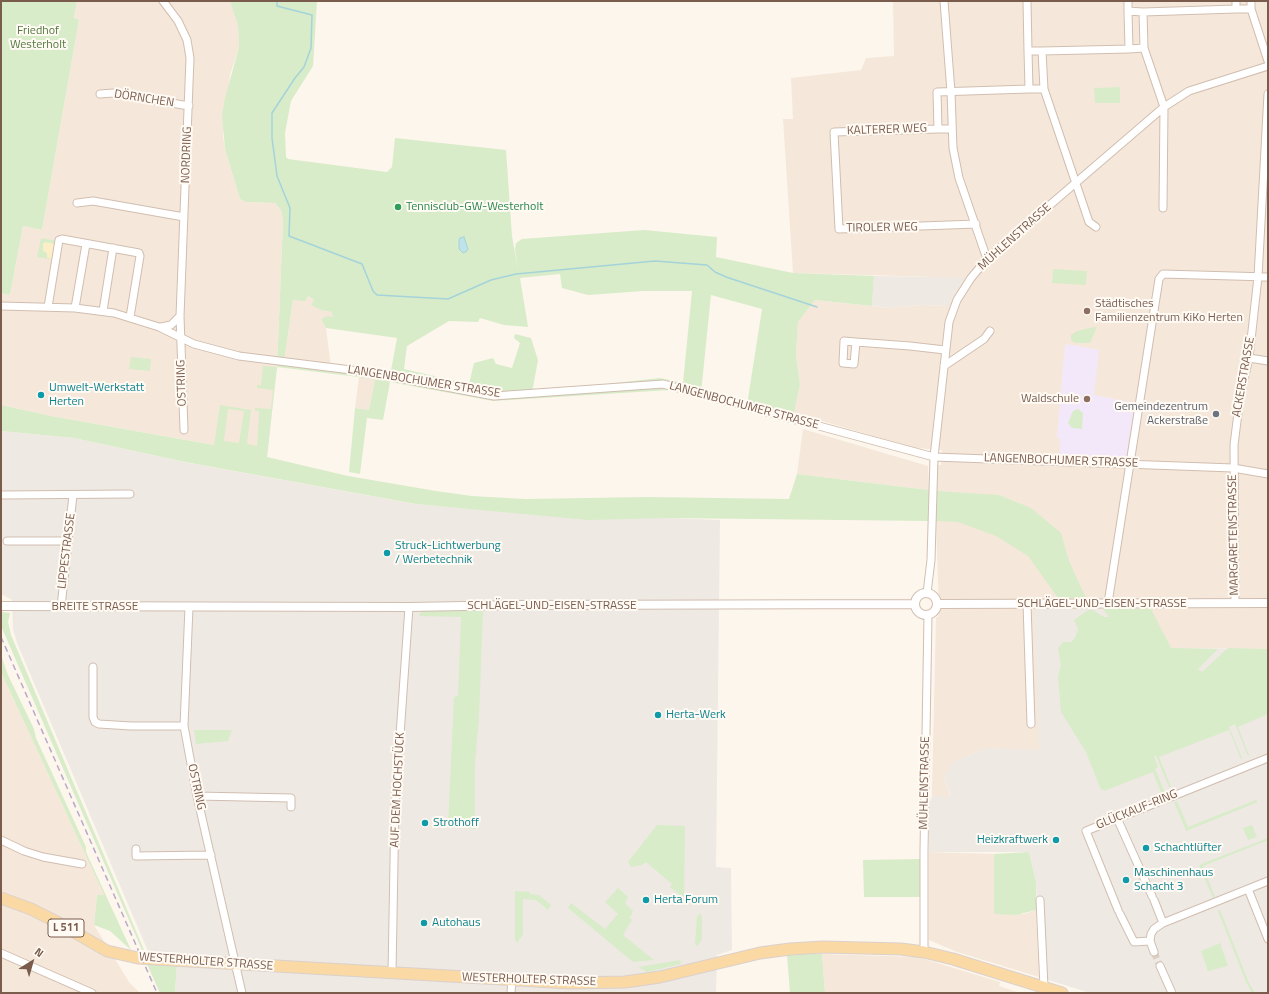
<!DOCTYPE html>
<meta charset="utf-8">
<style>
body{margin:0}
#map{position:relative;width:1269px;height:994px;overflow:hidden;background:#fdf6ec;font-family:"Titillium Web",sans-serif}
canvas{display:block}
.frame{position:absolute;inset:0;border:2px solid #7a5c4d;pointer-events:none}
.north{position:absolute;left:12px;top:942px;width:40px;height:40px;-webkit-text-stroke:3px #fffaf3;paint-order:stroke;rotate:37deg;font-size:11px;font-weight:700;line-height:16px;text-align:center;color:#7a5c4d}
.north::after{content:'';display:block;margin:auto;width:14px;height:18px;background:#7a5c4d;clip-path:polygon(50% 0,100% 100%,50% 72%,0 100%)}
</style>
<div id="map">
<canvas width="1269" height="994"></canvas>
<div class="frame"></div>
<div class="north">N</div>
</div>
<script>
const ctx = document.querySelector('canvas').getContext('2d');
ctx.lineJoin = 'round';
function paint(path, color) { ctx.fillStyle = color; ctx.fill(path, 'evenodd'); }
const shape = rows => new Path2D(rows.map(r => 'M' + r).join(''));
function stroke(path, color, width, dash) { ctx.strokeStyle = color; ctx.lineWidth = width; ctx.lineCap = dash ? 'butt' : 'round'; ctx.setLineDash(dash || []); ctx.stroke(path); }
function label(font, color, halo, rows, align = 'center') {
  ctx.font = font + ' "Titillium Web",sans-serif'; ctx.lineWidth = 4; ctx.setLineDash([]); ctx.textBaseline = 'middle'; ctx.strokeStyle = halo; ctx.fillStyle = color; for (const [text, x, y, turn = 0] of rows) {
    ctx.save(); ctx.translate(x, y); ctx.rotate((+turn || 0) * Math.PI / 180); ctx.textAlign = isNaN(turn) ? turn : align; if (halo) ctx.strokeText(text, 0, 0); ctx.fillText(text, 0, 0); ctx.restore();
  }
}
paint(shape([
 [77,1,230,1,234,9,238,25,239,47,230,75,223,136,225,149,240,199,246,202,275,203,281,210,283,221,277,367,267,457,214,445,51,416,1,405,1,293,10,295,23,226,42,230,79,20,74,19],
 [893,1,1268,1,1268,649,1171,648,1039,751,986,748,952,763,944,778,951,798,932,796,932,789,936,617,938,617,939,612,936,521,938,465,941,465,942,450,915,448,794,413,800,385,796,355,798,322,815,300,889,308,921,305,947,306,933,277,793,273,783,119,793,119,791,78,861,70,866,58,894,56],
 [308,296,314,300,312,305,321,310,331,312,333,317,321,319,326,328,331,367,284,362,293,300,303,300],
 [359,376,375,379,369,410,355,408],
 [803,429,928,466,929,490,797,474],
 [1,672,104,895,97,895,94,925,129,982,140,993,1,993],
 [929,852,994,854,994,914,1024,914,1036,910,1039,977,957,952,929,940],
 [822,954,918,957,1000,982,999,986,1020,993,825,993]
]), '#f5e8da');
paint(shape([
 [874,276,933,277,964,278,947,306,921,305,889,308,872,306],
 [1,431,74,438,184,462,415,504,501,511,720,520,716,867,731,868,732,950,717,955,716,993,175,993,177,964,155,962,147,949,17,643,13,629,12,600,1,594],
 [1034,609,1151,609,1171,648,1268,649,1268,993,1177,993,1175,989,1162,993,1090,993,1039,977,1036,882,1029,852,929,852,929,805,932,796,951,797,944,778,951,763,986,748,1039,750]
]), '#efe9e4');
paint(shape([
 [1065,344,1099,350,1094,395,1135,403,1126,458,1060,455,1060,438,1057,438]
]), '#f3e8fa');
paint(shape([
 [1,1,77,1,74,18,79,20,42,230,23,226,10,295,1,293],
 [230,1,317,1,313,66,291,101,285,133,286,157,288,159,387,172,392,167,395,138,506,150,512,236,518,270,515,249,516,243,522,239,644,230,717,237,716,257,793,273,874,276,872,306,815,300,798,322,796,355,800,385,793,418,805,422,804,427,670,390,493,401,390,382,383,420,367,418,360,474,349,472,355,408,369,410,375,379,277,367,267,457,348,476,436,491,472,496,525,499,647,497,789,499,797,474,929,490,928,521,669,518,588,520,416,504,185,462,74,438,1,431,1,405,51,416,214,445,220,405,251,410,247,444,257,446,259,411,255,411,255,408,271,409,273,390,257,388,257,385,261,385,263,366,277,367,283,221,281,210,275,203,246,202,240,199,225,149,222,115,225,98,239,47,238,25],
 [560,274,562,288,588,295,643,291,692,291,683,383,660,378,606,384,605,389,532,393,538,360,531,338,515,334,514,338,520,343,512,368,496,364,493,358,474,363,469,384,404,369,407,346,449,321,478,322,480,318,504,325,528,327,520,278],
 [711,295,762,309,747,405,701,393],
 [308,296,314,300,311,305,321,310,331,312,333,317,327,316,321,319,326,328,397,338,390,376,284,362,293,300,305,301],
 [228,409,244,411,239,443,224,441],
 [1120,87,1120,103,1095,103,1094,88],
 [41,238,57,241,54,260,37,257],
 [1053,269,1087,271,1086,285,1052,283],
 [1094,327,1097,327,1090,343,1075,343,1071,340,1071,335,1077,331],
 [131,357,151,359,150,371,129,369],
 [1078,409,1083,413,1082,429,1072,428,1068,423,1073,411],
 [937,491,999,495,1031,508,1061,533,1069,561,1086,598,1058,598,1028,556,996,536,958,522,936,521],
 [1103,609,1151,609,1171,648,1218,649,1198,669,1202,672,1228,648,1268,649,1268,714,1238,727,1249,755,1248,756,1235,724,1229,727,1242,758,1241,759,1229,730,1159,757,1171,787,1169,787,1156,756,1154,756,1158,767,1155,769,1165,793,1162,795,1153,772,1104,791,1103,789,1101,790,1086,752,1061,712,1058,676,1061,665,1058,648,1063,642,1071,642,1075,638,1078,629,1074,620,1088,610,1093,610,1104,617,1109,617],
 [424,610,483,611,479,717,475,763,475,829,448,826,454,697,458,696,461,617,419,616,420,613],
 [1,612,10,613,8,622,11,635,144,950,142,950,1,626],
 [1,655,8,675,34,729,36,738,86,847,86,852,131,950,110,931,94,925,97,895,104,895,1,672],
 [194,730,232,730,228,741,196,744],
 [1256,800,1258,802,1186,831,1174,802,1177,801,1188,827],
 [657,825,685,826,684,898,670,887,672,884,646,862,642,865,631,867,628,862],
 [1252,825,1257,837,1248,840,1243,828],
 [1268,838,1268,840,1203,866,1215,897,1213,898,1199,865],
 [1029,852,1036,882,1036,910,1016,915,994,914,994,854],
 [921,859,921,897,864,897,863,860],
 [618,888,628,897,625,903,633,911,630,918,632,920,623,935,654,960,633,962,568,908,571,903,605,929,618,914,605,902],
 [515,891,530,892,530,894,539,895,551,905,548,910,536,900,523,899,523,934,517,943,515,940],
 [1220,910,1249,983,1255,993,1252,993,1246,982,1218,911],
 [700,914,702,916,702,939,698,946,695,944,697,916],
 [1220,943,1228,966,1208,971,1201,951],
 [803,953,822,954,825,993,790,993,787,955],
 [680,960,681,964,647,972,638,967],
 [146,962,177,964,175,993,160,993]
]), '#d8ecc9');
paint(shape([
 [45,242,55,244,52,259,47,258,47,253,43,251,43,244]
]), '#fcefc7');
const water = shape([
 [464,237,468,249,466,252,463,253,459,249,459,241,460,238,464,237]
]);
paint(water, '#bfe3e8');
stroke(water, '#a5d3da', 1);
stroke(shape([
 [277,1,277,6,312,15,311,48,304,67,295,78,272,113,272,138,277,176,290,208,289,236,362,264,373,291,377,295,448,299,491,280,516,274,655,261,707,265,715,272,726,277,817,307]
]), '#a5d3da', 1.5);
stroke(shape([
 [1154,952,1160,966]
]), '#dcd0c4', 7, [7, 3.5]);
const minor = shape([
 [163,1,178,21,187,40,190,58,180,316,184,430],
 [944,1,951,92,953,148,959,178,987,259],
 [1027,1,1028,51],
 [1128,1,1128,11],
 [1236,1,1236,9,1251,9],
 [1251,1,1251,9,1268,61],
 [1143,12,1236,9],
 [1144,48,1129,49,1128,11,1143,12,1144,48,1164,107,1163,208],
 [1042,51,1129,49],
 [1044,89,1029,89,1028,51,1042,51,1044,89,1089,222,1096,227],
 [100,94,113,93,189,106],
 [938,129,834,132,839,229,976,224],
 [952,129,938,129,937,92,1029,89],
 [77,203,93,201,184,217],
 [1,306,75,308,114,313,159,327,194,344,239,356,367,372,494,396,663,384,934,457,1233,468,1268,474],
 [48,307,59,240,62,239,139,253,140,256,130,317],
 [75,308,86,244],
 [103,311,113,248],
 [161,327,171,325,180,316],
 [856,342,854,364,843,363,844,341,856,342,910,346,945,350],
 [1249,358,1268,361],
 [944,366,984,339,990,331],
 [1,495,130,494],
 [7,541,68,541],
 [927,593,931,560,934,457,949,322,957,300,971,278,987,259,1164,107,1189,91,1268,66],
 [1108,603,1159,279,1163,274,1268,277],
 [1235,603,1234,445,1240,397,1249,358,1258,277,1268,94],
 [1027,604,1031,724],
 [61,607,73,495],
 [189,607,184,726,197,796,242,993],
 [93,667,93,717,95,722,99,724,131,726,184,726],
 [197,796,291,798,291,807],
 [1117,818,1152,896],
 [1,840,24,851,43,857,82,864],
 [136,849,136,856,211,855],
 [1248,889,1268,939],
 [1040,900,1044,987],
 [1154,900,1163,923],
 [1118,910,1086,831,1268,758],
 [1120,914,1134,942,1150,941],
 [924,952,924,851,928,615],
 [1154,952,1150,941,1151,934,1154,929,1163,923,1268,881],
 [1,953,92,993],
 [1160,966,1172,993],
 [392,973,395,806,409,607],
 [511,993,512,980]
]);
const tertiary = shape([
 '915 604a11 11 0 1 1 22 0a11 11 0 1 1-22 0Z',
 [937,604,1268,603],
 [1,606,409,607,521,605,915,604]
]);
const primary = shape([
 [1,898,31,909,57,922,107,951,138,958,570,983,625,982,660,977,760,953,790,949,823,947,901,949,924,952,953,959,1062,993]
]);
stroke(minor, '#d1beb0', 9);
stroke(tertiary, '#d1beb0', 10);
stroke(primary, '#dad1cd', 13);
stroke(minor, '#fff', 7);
stroke(tertiary, '#fff', 8);
stroke(primary, '#fbd9a5', 11);
stroke(shape([
 [1,637,157,993]
]), '#b9a8c9', 1.5, [6, 4]);
for (const [x, y, r, color] of [
 [398,207,4,"#2e9e5b"],
 [1087,311,4,"#8d6e63"],
 [41,395,4,"#0f9aa8"],
 [1087,399,4,"#8d6e63"],
 [1216,414,4,"#6b7280"],
 [387,553,4,"#0f9aa8"],
 [658,715,4,"#0f9aa8"],
 [425,823,4,"#0f9aa8"],
 [1056,840,4,"#0f9aa8"],
 [1146,848,4,"#0f9aa8"],
 [1126,880,4,"#0f9aa8"],
 [646,900,4,"#0f9aa8"],
 [424,923,4,"#0f9aa8"]
]) { const dot = new Path2D(); dot.arc(x, y, r, 0, 2 * Math.PI); ctx.fillStyle = color; ctx.fill(dot); stroke(dot, '#fffaf3', 1.5); }
for (const [x, y, w] of [
 [66,928,36]
]) { const box = new Path2D(); box.roundRect(x - w / 2, y - 9, w, 18, 3); ctx.fillStyle = '#fffaf3'; ctx.fill(box); stroke(box, '#7a5c4d', 1); }
label('bold 11px', '#7a5c4d', null, [
 ["L 511",66,928]
]);
label('12px', '#537a41', '#fffaf3', [
 ["Friedhof",38,31],
 ["Westerholt",38,45]
]);
label('12px', '#7a5c4d', '#fffaf3', [
 ["DÖRNCHEN",144,99,9],
 ["KALTERER WEG",887,130,-2],
 ["NORDRING",187,155,-88],
 ["TIROLER WEG",882,228,-1],
 ["MÜHLENSTRASSE",1015,237,-42],
 ["ACKERSTRASSE",1244,377,-80],
 ["LANGENBOCHUMER STRASSE",424,382,9],
 ["OSTRING",182,383,-92],
 ["LANGENBOCHUMER STRASSE",744,406,15],
 ["LANGENBOCHUMER STRASSE",1061,461,2],
 ["MARGARETENSTRASSE",1234,535,-91],
 ["LIPPESTRASSE",67,551,-83],
 ["SCHLÄGEL-UND-EISEN-STRASSE",1102,604],
 ["SCHLÄGEL-UND-EISEN-STRASSE",552,606],
 ["BREITE STRASSE",95,607],
 ["MÜHLENSTRASSE",925,783,-89],
 ["OSTRING",196,787,78],
 ["AUF DEM HOCHSTÜCK",398,790,-87],
 ["GLÜCKAUF-RING",1137,810,-22],
 ["WESTERHOLTER STRASSE",206,962,4],
 ["WESTERHOLTER STRASSE",529,980,2]
]);
label('12px', '#27864d', '#fffaf3', [
 ["Tennisclub-GW-Westerholt",406,207]
], 'left');
label('12px', '#785e54', '#fffaf3', [
 ["Städtisches",1095,304],
 ["Familienzentrum KiKo Herten",1095,318],
 ["Waldschule",1079,399,"right"]
], 'left');
label('12px', '#0d838f', '#fffaf3', [
 ["Umwelt-Werkstatt",49,388],
 ["Herten",49,402],
 ["Struck-Lichtwerbung",395,546],
 ["/ Werbetechnik",395,560],
 ["Herta-Werk",666,715],
 ["Strothoff",433,823],
 ["Heizkraftwerk",1048,840,"right"],
 ["Schachtlüfter",1154,848],
 ["Maschinenhaus",1134,873],
 ["Schacht 3",1134,887],
 ["Herta Forum",654,900],
 ["Autohaus",432,923]
], 'left');
label('12px', '#5b616d', '#fffaf3', [
 ["Gemeindezentrum",1208,407],
 ["Ackerstraße",1208,421]
], 'right');
</script>
